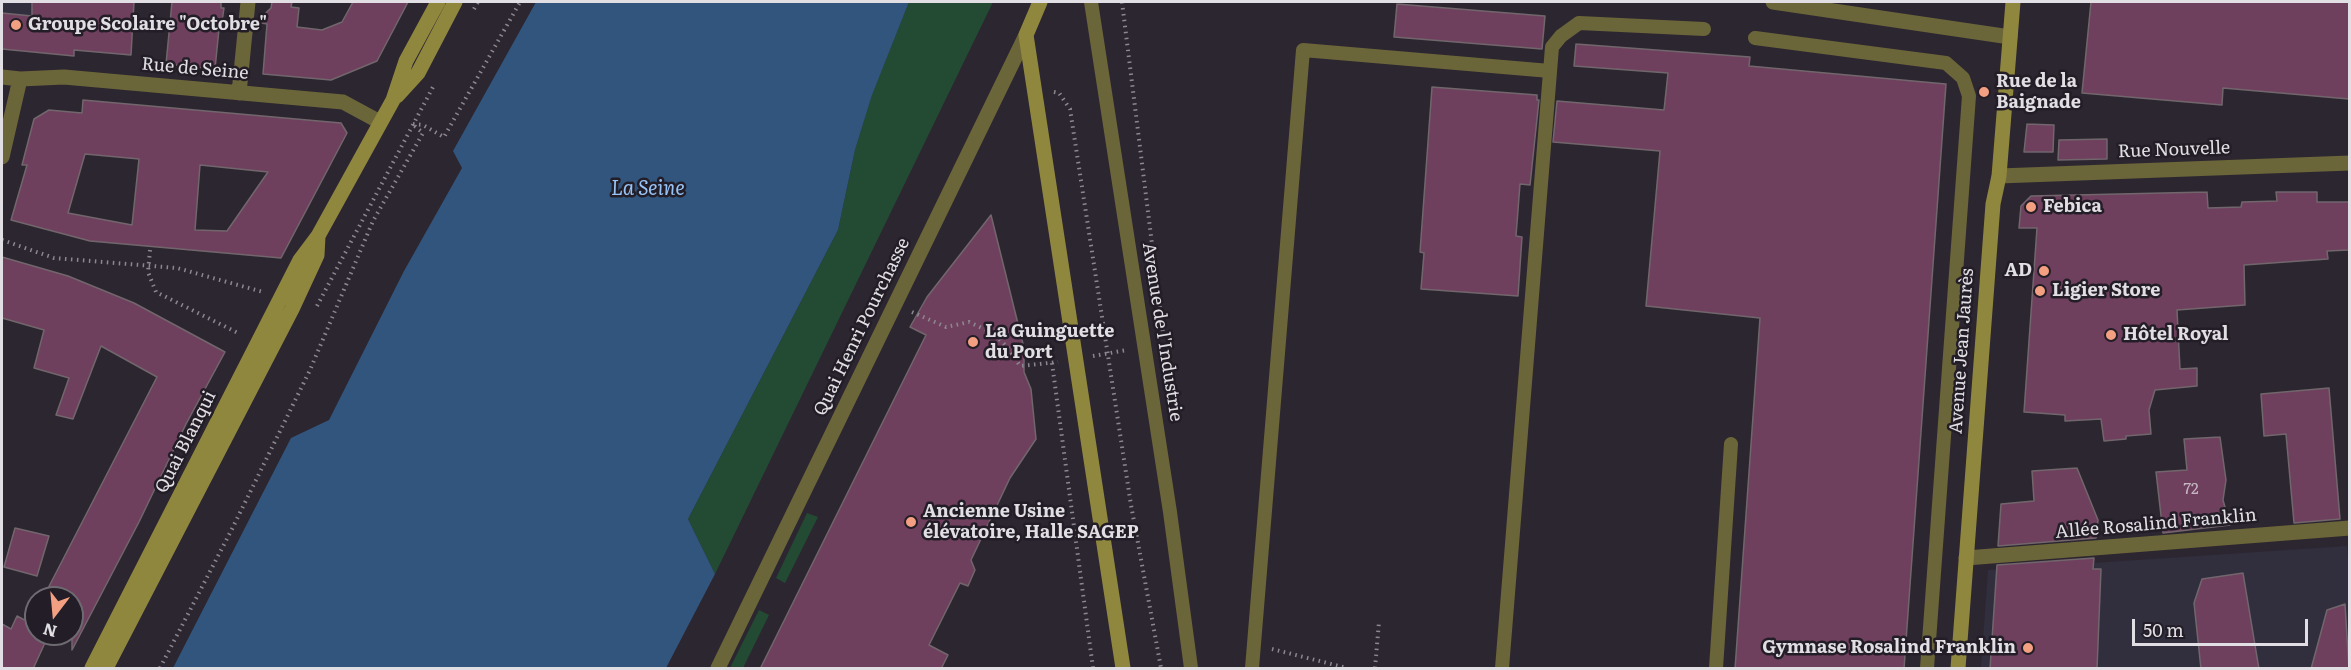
<!DOCTYPE html>
<meta charset="utf-8">
<style>
body{margin:0}
#map{position:relative;width:2351px;height:670px;overflow:hidden;background:#2c2630;font-family:Literata,serif}
canvas{display:block}
.frame{position:absolute;inset:0;border:3px solid #e1dee4;pointer-events:none}
.north{position:absolute;left:24px;top:586px;width:60px;height:60px;box-sizing:border-box;background:#221d26;border:2px solid #6e6a72;border-radius:50%;rotate:196deg;font-size:16px;font-weight:700;line-height:24px;text-align:center;color:#e1dee4}
.north::after{content:'';display:block;margin:auto;width:21px;height:27px;background:#f3a082;clip-path:polygon(50% 0,100% 100%,50% 72%,0 100%)}
.scale{position:absolute;left:2132px;top:619px;width:176px;height:27px;box-sizing:border-box;border:3px solid #e1dee4;border-top:0;padding-left:8px;font-size:18px;line-height:21px;white-space:nowrap;color:#e1dee4;-webkit-text-stroke:4px #221d26;paint-order:stroke}
</style>
<div id="map">
<canvas width="2351" height="670"></canvas>
<div class="frame"></div>
<div class="north">N</div>
<div class="scale">50 m</div>
</div>
<script>
const ctx = document.querySelector('canvas').getContext('2d');
ctx.lineJoin = 'round';
function paint(path, color) { ctx.fillStyle = color; ctx.fill(path, 'evenodd'); }
const shape = rows => new Path2D(rows.map(r => 'M' + r).join(''));
function stroke(path, color, width, dash) { ctx.strokeStyle = color; ctx.lineWidth = width; ctx.lineCap = dash ? 'butt' : 'round'; ctx.setLineDash(dash || []); ctx.stroke(path); }
function label(font, color, halo, rows, align = 'center') {
  ctx.font = font + ' Literata,serif'; ctx.lineWidth = 5; ctx.setLineDash([]); ctx.textBaseline = 'middle'; ctx.strokeStyle = halo; ctx.fillStyle = color; for (const [text, x, y, turn = 0] of rows) {
    ctx.save(); ctx.translate(x, y); ctx.rotate((+turn || 0) * Math.PI / 180); ctx.textAlign = isNaN(turn) ? turn : align; if (halo) ctx.strokeText(text, 0, 0); ctx.fillText(text, 0, 0); ctx.restore();
  }
}
paint(shape([
 [2,2,33,2,28,51,2,49],
 [2347,546,2350,581,2349,668,1981,668,1988,570]
]), '#312e3e');
paint(shape([
 [909,2,993,2,715,574,688,519,838,230,855,150,872,94],
 [807,513,818,517,785,583,776,578],
 [759,610,769,615,743,668,730,668]
]), '#234b33');
paint(shape([
 [536,2,909,2,872,95,855,150,838,230,688,519,715,574,666,668,173,668,291,438,329,420,404,271,462,168,453,151]
]), '#32557d');
const building = shape([
 [32,2,134,2,131,55,74,50,74,56,2,49,2,13,32,16,32,2],
 [172,2,221,2,221,8,224,8,221,29,219,29,215,69,166,64,172,2],
 [272,2,292,2,291,7,299,8,297,27,322,30,342,22,353,2,408,2,377,61,331,80,263,74,267,24,256,22,271,8,272,2],
 [2091,2,2349,2,2349,99,2223,88,2222,105,2082,93,2091,2],
 [1397,4,1545,16,1542,49,1394,37,1397,4],
 [1576,44,1750,57,1749,66,1946,84,1904,669,1735,669,1760,318,1646,306,1660,151,1553,142,1557,101,1664,110,1668,73,1574,66,1576,44],
 [1432,87,1537,95,1537,100,1539,100,1530,185,1520,184,1516,236,1522,237,1518,296,1421,289,1424,253,1420,252,1432,87],
 [83,100,341,123,347,133,281,258,90,241,11,220,27,165,22,165,34,119,49,110,82,113,83,100],
 [85,154,139,159,132,225,68,213,85,154],
 [200,165,268,172,227,231,195,230,200,165],
 [2027,124,2054,125,2053,152,2024,152,2027,124],
 [2107,139,2107,159,2058,160,2059,140,2107,139],
 [2207,192,2208,208,2241,207,2242,202,2277,201,2276,192,2317,192,2317,202,2349,202,2349,250,2327,251,2328,259,2244,265,2245,305,2177,310,2180,369,2197,368,2197,386,2155,390,2149,410,2151,434,2126,436,2126,439,2104,441,2101,419,2065,421,2065,415,2024,412,2037,228,2019,228,2021,206,2031,196,2207,192],
 [991,215,1024,348,1024,372,1031,389,1036,439,1010,478,971,560,975,570,968,586,960,583,929,645,948,655,941,669,760,669,926,335,910,327,927,297,991,215],
 [2,257,68,276,134,303,225,352,186,424,139,522,72,650,72,598,43,598,157,377,101,346,73,419,56,415,69,378,34,368,44,330,2,318,2,257],
 [2329,388,2340,519,2294,523,2286,434,2264,436,2261,394,2329,388],
 [2220,437,2226,480,2223,500,2230,525,2163,533,2156,472,2187,470,2184,439,2220,437],
 [2077,468,2098,520,2096,538,1998,546,2001,504,2034,501,2032,471,2077,468],
 [15,528,49,536,37,576,4,567,15,528],
 [2094,558,2093,569,2101,569,2097,669,1990,669,1997,565,2094,558],
 [2243,573,2259,669,2201,669,2194,603,2202,579,2243,573],
 [2345,604,2349,669,2311,669,2327,610,2345,604],
 [17,616,36,626,36,634,49,634,33,669,2,669,2,624,11,629,17,616]
]);
paint(building, '#6f405d');
stroke(building, '#72666d', 1.5);
stroke(shape([
 [1122,2,1163,333],
 [474,9,478,2],
 [1054,92,1059,93,1070,109,1131,505,1161,668],
 [413,124,423,125,444,137,520,2],
 [2,240,54,258,177,268,263,292],
 [150,250,148,272,156,292,240,334],
 [317,306,433,87],
 [912,312,946,327,969,322,993,333,1008,348,1020,366,1058,362],
 [1093,356,1127,350],
 [1052,363,1093,668],
 [1272,649,1347,668],
 [160,668,232,529,310,370,373,221,423,133,412,124],
 [1375,668,1379,622]
]), '#8c8890', 4, [1.5, 4.5]);
stroke(shape([
 [1091,2,1170,512,1191,668],
 [1755,38,1946,63,1963,78,1969,96,1927,668],
 [1252,668,1303,50,1550,71],
 [1502,668,1552,47,1561,36,1579,23,1704,29],
 [1716,668,1731,444]
]), '#6b653a', 14);
stroke(shape([
 [1773,2,2010,37],
 [2,77,20,79,64,77,343,102,380,122],
 [239,93,248,2],
 [2,157,20,79],
 [1999,176,2350,163],
 [1966,558,2350,528],
 [718,668,1026,35]
]), '#6b653a', 15);
stroke(shape([
 [1040,2,1026,35,1123,668],
 [397,96,418,73,455,2],
 [92,668,300,260,318,236,393,100,406,61,438,2],
 [106,668,292,309,317,255,318,236],
 [1958,668,1993,204,1999,176,2013,2]
]), '#90873f', 15);
for (const [x, y, r, color] of [
 [16,25,6,"#f3a082"],
 [1984,92,6,"#f3a082"],
 [2031,207,6,"#f3a082"],
 [2044,271,6,"#f3a082"],
 [2040,291,6,"#f3a082"],
 [2111,335,6,"#f3a082"],
 [973,342,6,"#f3a082"],
 [911,522,6,"#f3a082"],
 [2028,648,6,"#f3a082"]
]) { const dot = new Path2D(); dot.arc(x, y, r, 0, 2 * Math.PI); ctx.fillStyle = color; ctx.fill(dot); stroke(dot, '#221d26', 2); }
label('15px', '#c4b6c2', null, [
 ["72",2191,490]
]);
label('bold 18px', '#e1dee4', '#221d26', [
 ["Groupe Scolaire \"Octobre\"",28,25],
 ["Rue de la",1996,82],
 ["Baignade",1996,103],
 ["Febica",2043,207],
 ["AD",2032,271,"right"],
 ["Ligier Store",2052,291],
 ["La Guinguette",985,332],
 ["du Port",985,353],
 ["Hôtel Royal",2123,335],
 ["Ancienne Usine",923,512],
 ["élévatoire, Halle SAGEP",923,533],
 ["Gymnase Rosalind Franklin",2016,648,"right"]
], 'left');
label('18px', '#e1dee4', '#221d26', [
 ["Rue de Seine",195,69,5],
 ["Rue Nouvelle",2174,150,-2],
 ["Quai Henri Pourchasse",862,327,-64],
 ["Avenue de l'Industrie",1162,332,81],
 ["Avenue Jean Jaurès",1962,351,-86],
 ["Quai Blanqui",186,442,-63],
 ["Allée Rosalind Franklin",2156,524,-5]
]);
label('italic 20px', '#97c3f6', '#221d26', [
 ["La Seine",648,189]
]);
</script>
